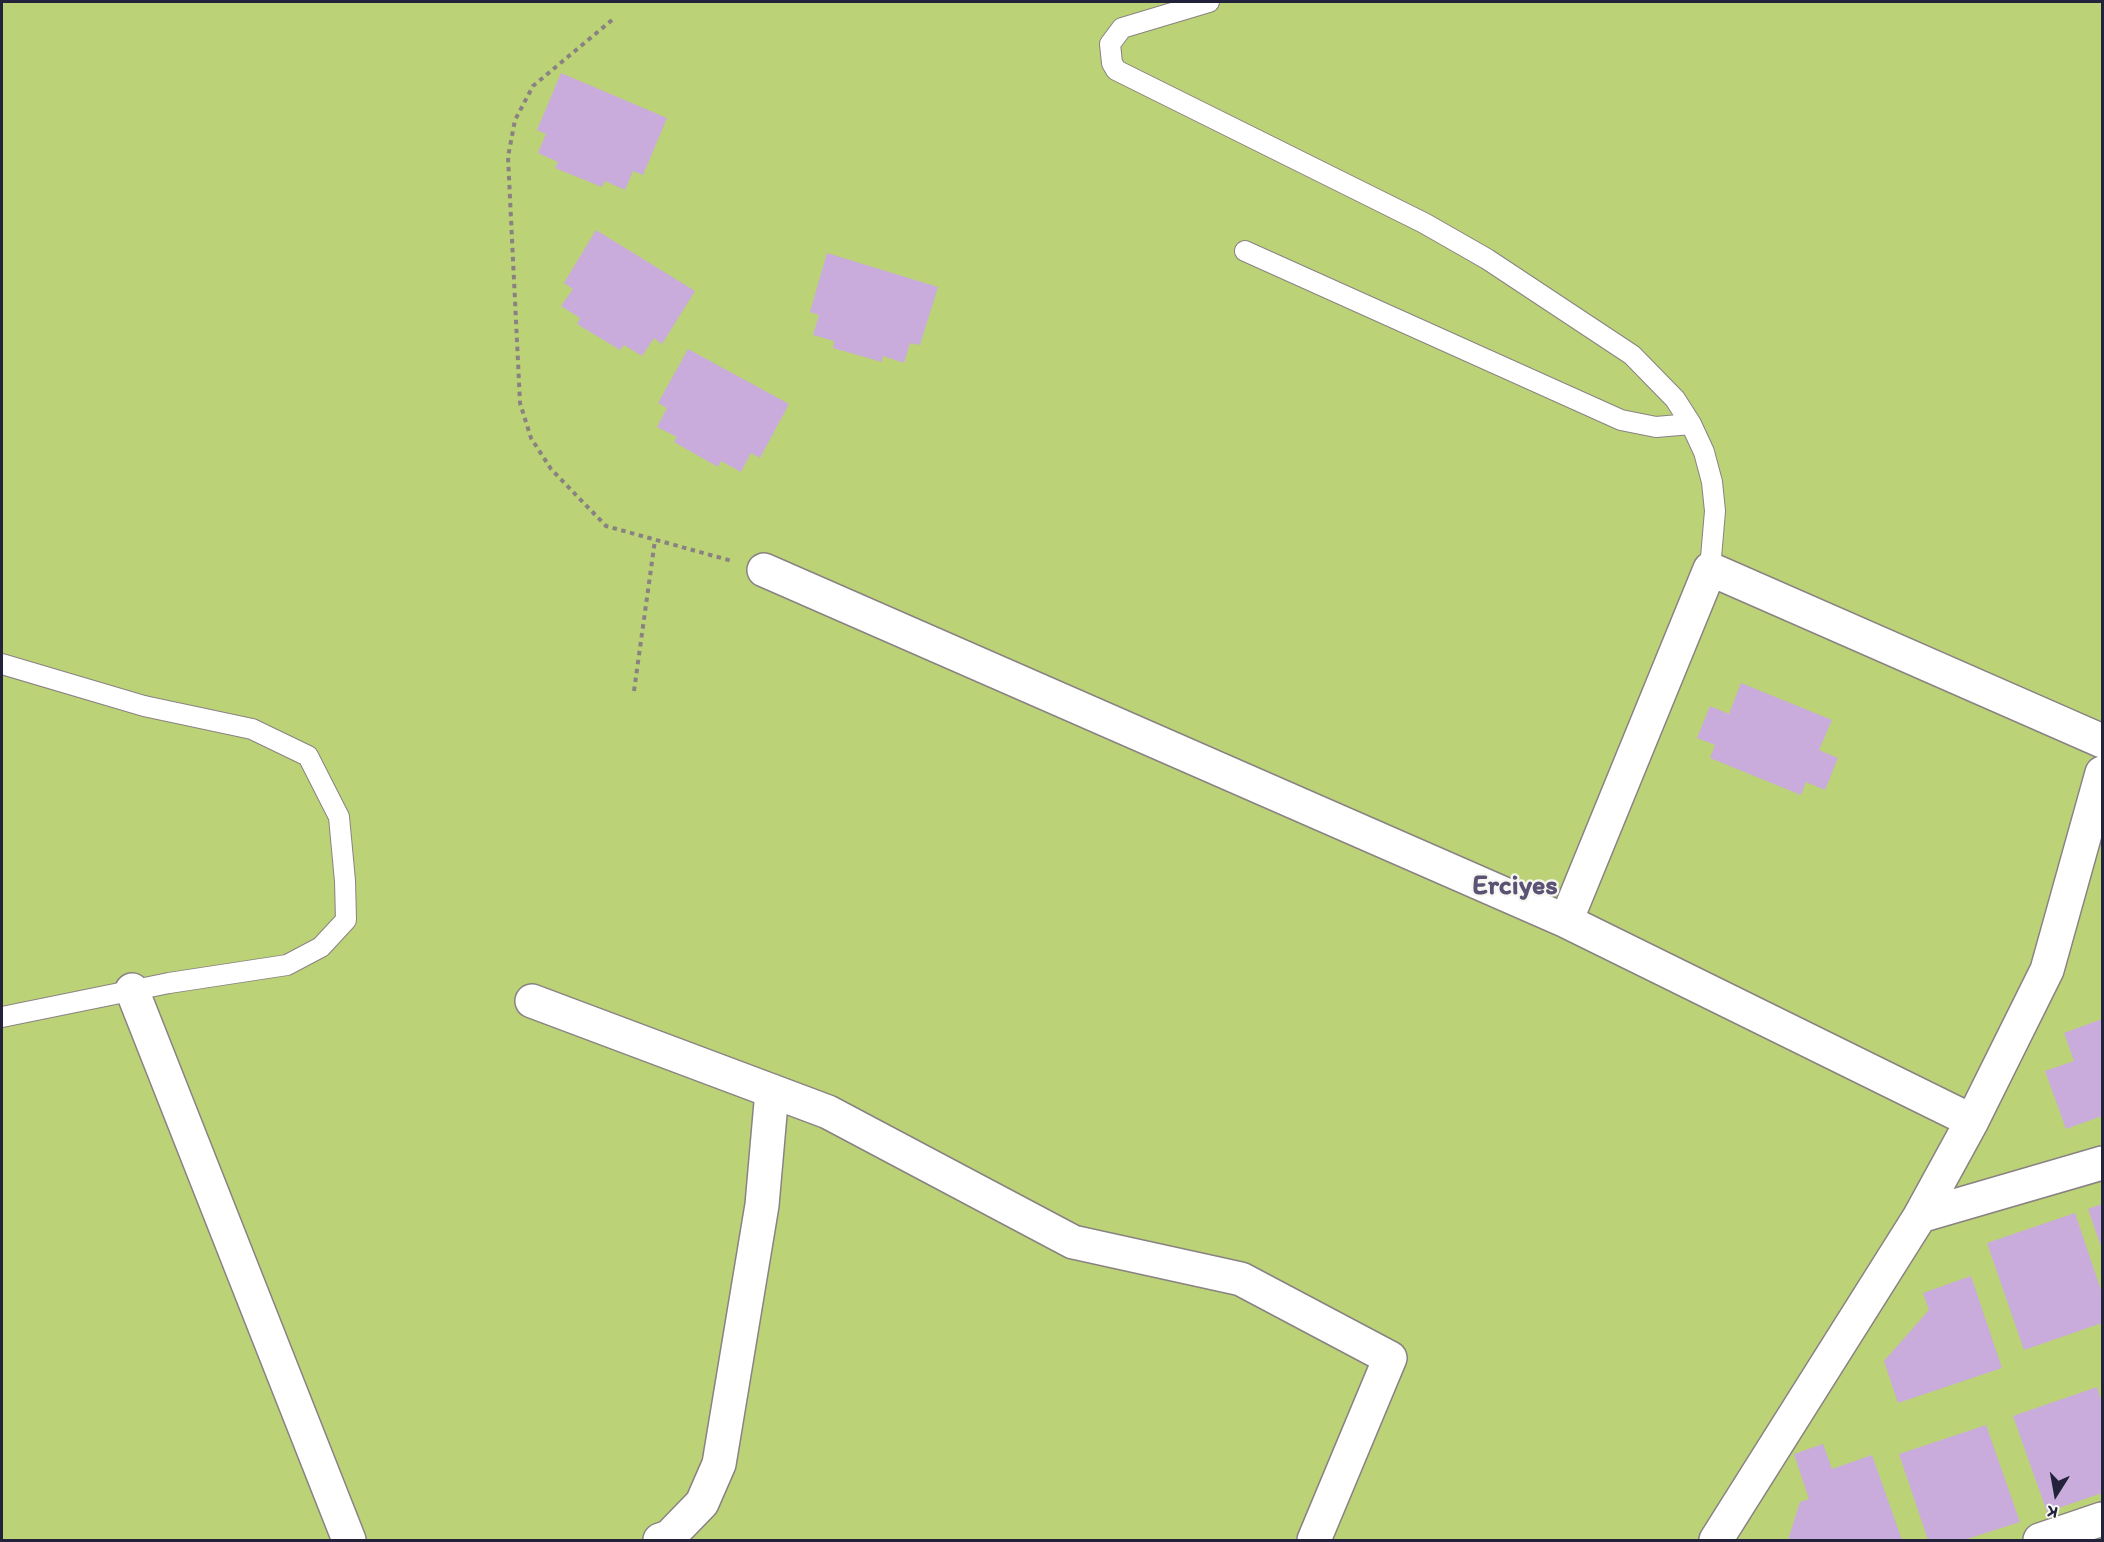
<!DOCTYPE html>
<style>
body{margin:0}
#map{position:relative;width:2104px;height:1542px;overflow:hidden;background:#f3e2ca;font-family:Itim,sans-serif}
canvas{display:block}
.frame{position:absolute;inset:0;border:3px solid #22223b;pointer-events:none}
.north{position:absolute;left:2026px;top:1464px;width:60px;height:60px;-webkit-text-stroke:4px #f6f6f2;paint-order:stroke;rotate:191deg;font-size:16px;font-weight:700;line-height:24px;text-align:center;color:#22223b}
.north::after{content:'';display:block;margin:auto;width:21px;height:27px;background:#22223b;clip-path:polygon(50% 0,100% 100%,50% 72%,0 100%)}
</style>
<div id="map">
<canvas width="2104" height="1542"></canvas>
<div class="frame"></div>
<div class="north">K</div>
</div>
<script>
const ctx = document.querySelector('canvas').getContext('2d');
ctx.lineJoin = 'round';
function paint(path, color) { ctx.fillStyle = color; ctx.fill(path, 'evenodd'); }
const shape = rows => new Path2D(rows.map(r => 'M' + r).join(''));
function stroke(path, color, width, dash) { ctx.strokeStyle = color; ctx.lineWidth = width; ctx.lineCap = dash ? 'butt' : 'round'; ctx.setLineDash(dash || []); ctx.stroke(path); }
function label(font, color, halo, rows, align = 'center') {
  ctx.font = font + ' Itim,sans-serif'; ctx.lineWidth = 4.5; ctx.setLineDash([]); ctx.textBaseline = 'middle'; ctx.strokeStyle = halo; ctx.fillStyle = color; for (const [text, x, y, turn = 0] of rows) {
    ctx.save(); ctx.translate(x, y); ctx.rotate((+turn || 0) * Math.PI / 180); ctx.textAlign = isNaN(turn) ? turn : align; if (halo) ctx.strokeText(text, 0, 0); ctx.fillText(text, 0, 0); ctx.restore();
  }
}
paint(shape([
 [2,2,2102,2,2102,1540,2,1540]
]), '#bbd277');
paint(shape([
 [561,73,667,118,643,175,633,171,625,190,605,181,602,187,555,168,558,162,538,153,546,134,537,130],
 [596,230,695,291,662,344,654,338,642,356,624,345,620,350,577,324,580,318,561,306,573,289,564,283],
 [827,253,938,287,920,345,910,343,904,363,883,356,882,362,833,348,834,341,813,335,819,315,810,312],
 [688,349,789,404,760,458,751,453,741,472,721,461,718,467,674,442,677,437,657,427,667,408,658,403],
 [1741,683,1832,720,1819,750,1838,758,1825,790,1806,782,1801,795,1710,758,1715,745,1697,738,1710,706,1729,714],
 [2102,1019,2102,1116,2066,1129,2045,1071,2074,1061,2064,1033],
 [2102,1204,2102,1249,2088,1209],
 [2075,1213,2102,1293,2102,1323,2024,1350,1987,1243],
 [1971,1276,2002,1368,1898,1403,1884,1361,1929,1310,1923,1293],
 [2097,1387,2102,1403,2102,1493,2047,1512,2013,1416],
 [1986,1425,2020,1522,1964,1540,1928,1540,1899,1454],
 [1823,1444,1832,1469,1872,1455,1902,1540,1788,1540,1800,1502,1809,1499,1794,1454]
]), '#c9acdc');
const service = shape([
 [1209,2,1122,28,1110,44,1112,63,1116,70,1424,223,1487,259,1632,355,1675,399,1691,424,1704,452,1712,482,1715,511,1710,569],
 [1245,251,1621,420,1656,427,1691,424],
 [2,664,144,706,252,729,308,756,339,817,345,881,346,920,321,947,287,965,169,983,2,1017]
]);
const minor = shape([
 [764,570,1566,921,1710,569,2102,741],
 [1566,921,1972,1121],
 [132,990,349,1540],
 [532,1001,828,1112,1073,1242,1241,1279,1390,1358,1314,1540],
 [1920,1216,1972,1121,2047,970,2102,773],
 [660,1540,669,1537,702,1503,719,1464,762,1205,772,1091],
 [1716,1540,1920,1216,2102,1163]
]);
const primary = shape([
 [2040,1540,2102,1519]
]);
stroke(service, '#8a8282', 22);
stroke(minor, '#8a8282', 36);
stroke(primary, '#8a8282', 36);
stroke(shape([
 [612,20,533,86,515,120,508,157,520,403,531,438,551,469,606,526,732,561],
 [634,691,655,540]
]), '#8a8282', 4, [4.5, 4.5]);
stroke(service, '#fff', 20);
stroke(minor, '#fff', 33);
stroke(primary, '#fff', 33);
label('bold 28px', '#5c5273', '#f6f6f2', [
 ["Erciyes",1515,887]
]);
</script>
